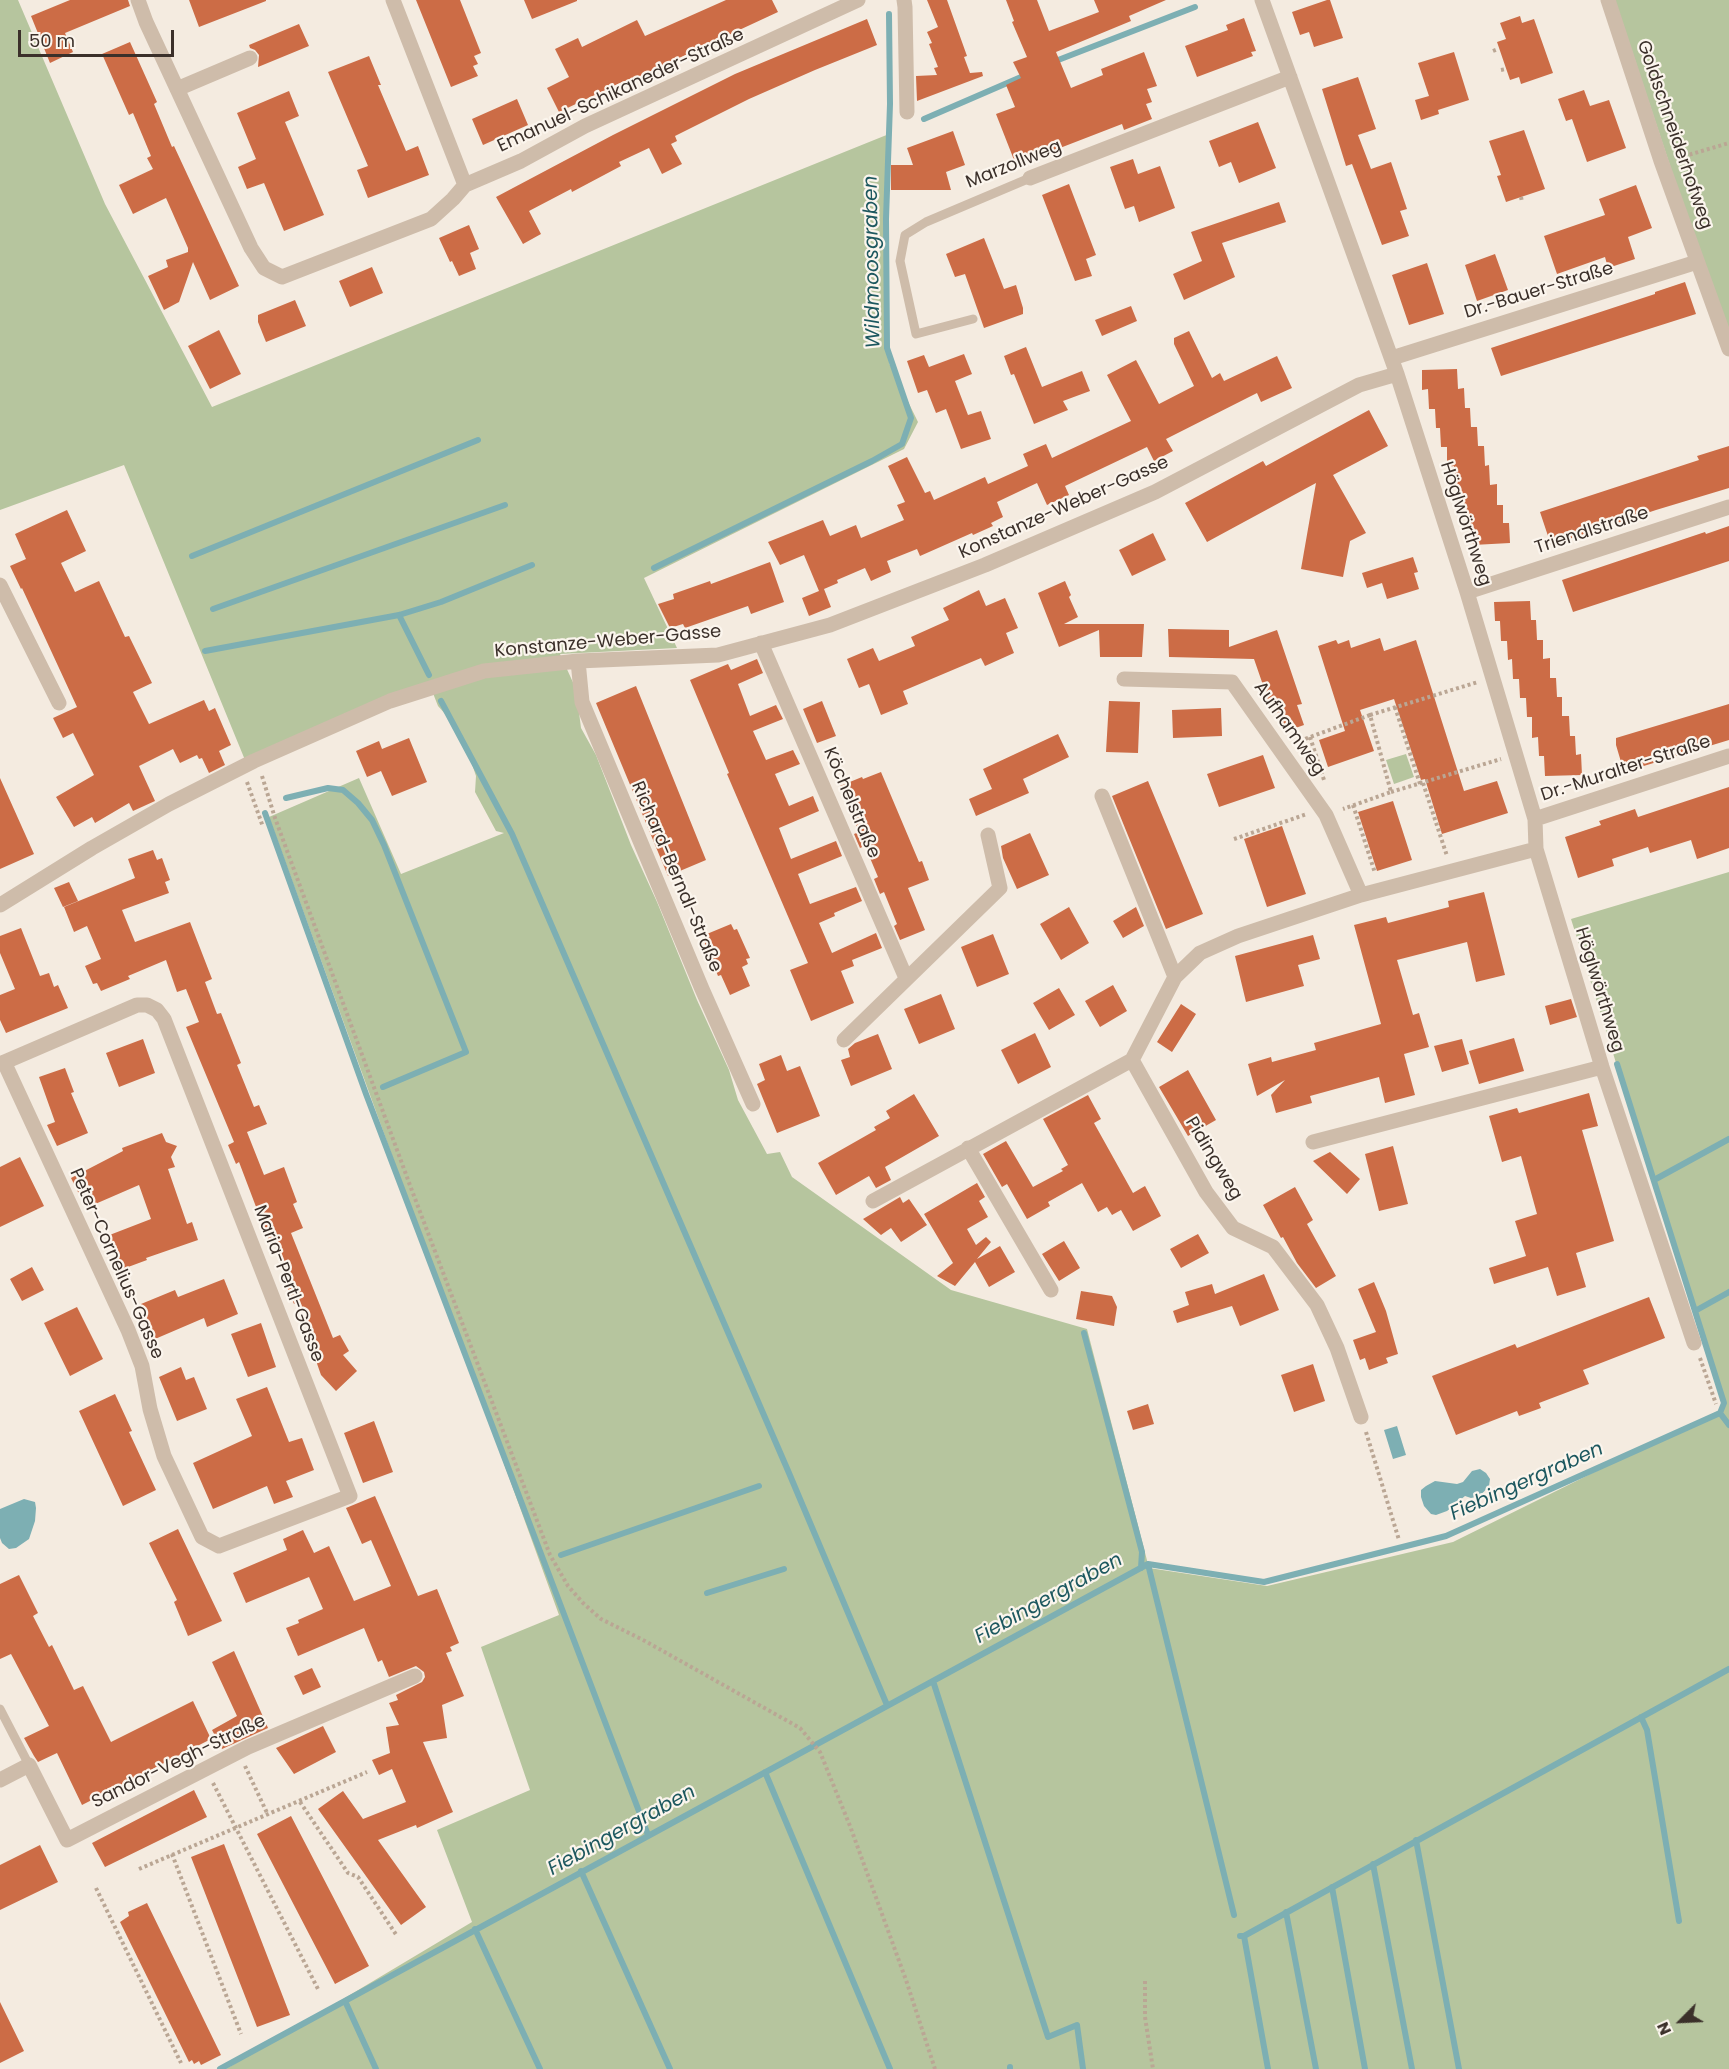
<!DOCTYPE html>
<meta charset="utf-8">
<style>
body{margin:0}
#map{position:relative;width:1729px;height:2069px;overflow:hidden;background:#f4ebe0;font-family:Poppins,sans-serif}
canvas{display:block}
.north{position:absolute;left:1651px;top:1991px;width:60px;height:60px;-webkit-text-stroke:4px #fbf5ed;paint-order:stroke;rotate:246deg;font-size:16px;font-weight:700;line-height:24px;text-align:center;color:#3b302a}
.north::after{content:'';display:block;margin:auto;width:21px;height:27px;background:#3b302a;clip-path:polygon(50% 0,100% 100%,50% 72%,0 100%)}
.scale{position:absolute;left:18px;top:30px;width:156px;height:27px;box-sizing:border-box;border:3px solid #3b302a;border-top:0;padding-left:8px;font-size:18px;line-height:21px;white-space:nowrap;color:#3b302a;-webkit-text-stroke:4px #fbf5ed;paint-order:stroke}
</style>
<div id="map">
<canvas width="1729" height="2069"></canvas>
<div class="north">N</div>
<div class="scale">50 m</div>
</div>
<script>
const ctx = document.querySelector('canvas').getContext('2d');
ctx.lineJoin = 'round';
function paint(path, color) { ctx.fillStyle = color; ctx.fill(path, 'evenodd'); }
const shape = rows => new Path2D(rows.map(r => 'M' + r).join(''));
function stroke(path, color, width, dash) { ctx.strokeStyle = color; ctx.lineWidth = width; ctx.lineCap = dash ? 'butt' : 'round'; ctx.setLineDash(dash || []); ctx.stroke(path); }
function label(font, color, halo, rows, align = 'center') {
  ctx.font = font + ' Poppins,sans-serif'; ctx.lineWidth = 4.5; ctx.setLineDash([]); ctx.textBaseline = 'middle'; ctx.strokeStyle = halo; ctx.fillStyle = color; for (const [text, x, y, turn = 0] of rows) {
    ctx.save(); ctx.translate(x, y); ctx.rotate((+turn || 0) * Math.PI / 180); ctx.textAlign = isNaN(turn) ? turn : align; if (halo) ctx.strokeText(text, 0, 0); ctx.fillText(text, 0, 0); ctx.restore();
  }
}
paint(shape([
 [0,0,18,0,105,204,212,407,889,134,889,363,918,422,904,449,644,578,677,648,560,654,576,689,581,728,596,755,631,845,657,902,697,1000,729,1070,738,1100,767,1154,780,1152,792,1177,951,1290,1087,1329,1149,1568,1267,1586,1453,1542,1724,1408,1571,919,1729,872,1729,2069,226,2069,472,1922,437,1830,530,1790,481,1647,559,1615,269,817,359,778,401,874,504,833,496,831,475,792,476,776,470,758,447,716,438,706,429,683,245,760,124,465,0,510],
 [1615,0,1729,0,1729,332,1682,202],
 [1406,754,1414,777,1394,784,1386,760]
]), '#b6c59e');
paint(shape([
 [1397,1426,1406,1455,1393,1459,1384,1430],
 [1480,1469,1486,1473,1490,1479,1489,1486,1480,1496,1471,1498,1465,1496,1447,1511,1436,1515,1431,1514,1424,1506,1421,1497,1421,1490,1426,1486,1435,1481,1457,1484,1463,1482,1472,1471],
 [24,1499,35,1502,36,1508,35,1521,29,1539,16,1548,9,1549,2,1543,0,1538,0,1509]
]), '#7dafb3');
stroke(shape([
 [1053,62,1195,7],
 [924,119,1028,74],
 [192,556,478,440],
 [654,568,872,461,902,444,911,418,887,348,886,219,890,104,889,14],
 [213,609,505,505],
 [399,615,429,675],
 [205,651,399,615,441,602,532,565],
 [441,701,512,834,789,1473,887,1705],
 [286,798,328,788,343,790,358,803,372,820,384,845,466,1052,383,1087],
 [265,813,366,1094,648,1835],
 [1654,1180,1729,1139],
 [1695,1311,1729,1292],
 [1084,1333,1142,1552,1141,1568],
 [1720,1413,1729,1425],
 [561,1555,759,1486],
 [1148,1564,1234,1915],
 [707,1593,784,1569],
 [933,1681,1048,2037,1077,2025,1083,2069],
 [1641,1717,1647,1730,1679,1921],
 [765,1772,890,2069],
 [1416,1840,1459,2069],
 [1373,1864,1412,2069],
 [581,1871,670,2069],
 [1332,1887,1365,2069],
 [1286,1912,1316,2069],
 [475,1929,540,2069],
 [1240,1936,1244,1936,1729,1669],
 [1244,1936,1268,2069],
 [345,2001,376,2069],
 [1010,2067,1010,2069],
 [220,2069,1148,1564,1264,1582,1446,1536,1720,1413,1724,1403,1617,1064]
]), '#7dafb3', 6);
paint(shape([
 [70,0,128,0,130,6,65,33,73,52,50,63,31,16],
 [189,0,266,0,266,1,199,27],
 [416,0,460,0,481,53,474,56,478,64,473,66,478,76,451,87],
 [524,0,577,0,577,1,532,19],
 [726,0,772,0,778,12,623,84,622,82,559,112,547,88,569,77,555,49,578,38,582,47,637,20,645,36],
 [927,0,947,0,967,56,964,57,970,73,982,72,983,76,917,101,916,76,937,75,934,68,938,67,929,44,932,43,927,32,938,27],
 [1006,0,1037,0,1049,31,1099,12,1094,0,1166,0,1129,16,1131,21,1056,52,1071,88,1103,75,1101,69,1144,52,1157,86,1147,89,1152,102,1146,104,1152,119,1124,130,1122,124,1016,165,996,114,1015,107,1006,85,1021,78,1013,62,1027,57,1012,22,1014,21],
 [1327,0,1330,0,1343,38,1314,47,1309,32,1300,35,1292,12],
 [1520,16,1522,23,1534,19,1553,73,1521,84,1519,77,1510,80,1497,42,1506,39,1500,23],
 [1244,18,1256,51,1251,52,1253,56,1197,77,1185,46,1228,30,1226,25],
 [867,19,877,45,815,70,749,99,675,136,677,141,671,144,682,164,662,174,649,148,619,162,621,166,572,192,571,189,529,211,541,234,523,244,496,197,613,135,735,74],
 [299,24,309,46,258,67,259,55,255,50,250,48,249,45],
 [130,42,157,102,154,104,172,147,174,146,239,286,210,300,193,262,179,302,164,310,148,276,168,267,166,260,188,252,188,248,166,198,133,214,119,185,153,169,147,158,151,156,133,113,129,115,102,54],
 [1454,52,1469,100,1438,110,1439,114,1421,120,1415,100,1429,96,1418,63],
 [369,56,381,85,378,85,406,151,418,146,429,175,368,198,357,170,368,166,328,72],
 [1358,77,1376,129,1358,135,1371,169,1391,162,1407,209,1400,211,1409,236,1382,245,1352,164,1346,166,1322,89],
 [1584,90,1590,106,1609,100,1626,148,1587,162,1572,119,1566,121,1558,99],
 [289,91,299,116,285,122,324,215,284,231,264,183,247,189,238,167,256,159,237,113],
 [517,99,528,125,483,145,472,119],
 [1258,122,1276,168,1239,183,1231,162,1219,167,1209,141],
 [1524,130,1545,189,1506,202,1497,176,1501,175,1489,141],
 [953,131,965,165,946,172,951,190,891,190,891,165,913,165,907,148],
 [1133,159,1138,174,1160,166,1175,208,1139,222,1134,206,1125,209,1110,167],
 [1069,184,1096,255,1086,259,1092,276,1075,281,1042,195],
 [1636,185,1652,228,1628,237,1635,259,1608,268,1605,257,1557,274,1544,236,1605,215,1599,199],
 [1279,202,1286,222,1222,243,1235,277,1184,300,1173,274,1202,261,1191,232],
 [469,225,479,249,470,253,476,269,459,276,452,261,450,262,439,238],
 [984,238,1004,289,1016,285,1023,308,1023,314,984,328,965,274,955,277,946,254],
 [1495,254,1508,290,1477,301,1465,265],
 [1427,263,1444,314,1409,325,1392,275],
 [372,267,383,293,350,307,339,281],
 [1685,282,1696,314,1501,376,1491,348,1655,294,1655,292],
 [295,300,306,326,266,342,258,322,258,315],
 [1131,306,1137,321,1102,336,1095,320],
 [219,330,241,374,210,389,188,346],
 [1189,331,1212,378,1220,373,1224,381,1277,356,1292,388,1261,402,1257,393,1166,439,1173,451,1154,461,1147,447,1065,486,1069,495,1047,505,1037,483,997,502,1003,517,991,523,993,526,973,535,972,533,920,556,917,549,887,561,891,572,871,581,865,568,837,580,838,583,824,589,831,607,809,616,802,598,819,591,804,555,780,565,768,542,823,520,830,536,856,525,861,538,904,520,897,505,905,502,888,466,907,457,925,493,930,491,934,500,985,477,988,484,1028,466,1023,454,1046,444,1052,458,1131,421,1107,375,1136,360,1159,404,1194,386,1174,344,1174,338],
 [1026,347,1042,387,1082,371,1090,391,1063,401,1068,410,1034,424,1014,374,1011,375,1004,356],
 [964,354,972,374,955,381,968,415,981,411,991,439,961,449,946,409,936,413,927,390,918,393,907,361,924,355,929,367],
 [1457,369,1458,389,1464,388,1465,408,1470,408,1471,427,1477,427,1478,446,1484,446,1485,466,1489,465,1490,485,1497,484,1497,505,1503,505,1503,523,1509,523,1510,543,1473,545,1472,524,1467,524,1466,506,1460,506,1459,486,1454,486,1454,466,1447,467,1447,447,1441,447,1440,428,1436,428,1435,409,1429,409,1428,389,1422,390,1422,370],
 [1369,410,1388,446,1333,475,1366,533,1350,541,1343,577,1301,569,1316,483,1207,542,1185,503,1263,461,1266,466],
 [1729,446,1729,488,1656,510,1551,545,1540,512,1699,460,1697,456],
 [67,510,86,551,61,563,75,592,99,581,125,637,129,636,152,683,133,692,149,724,204,700,209,711,215,708,231,745,219,751,225,765,209,773,202,758,199,759,197,755,180,763,173,749,139,766,155,801,133,811,129,803,95,823,92,817,74,827,56,797,94,775,73,733,63,738,53,718,77,707,22,588,21,589,10,566,26,559,15,534],
 [1729,526,1729,561,1573,612,1562,580,1705,532,1706,534],
 [1153,533,1166,560,1132,576,1119,550],
 [1413,557,1418,572,1414,573,1419,589,1387,599,1382,583,1367,588,1362,573],
 [770,562,784,602,751,614,748,606,685,628,683,624,670,628,658,604,674,599,673,594,710,581,711,584],
 [1065,581,1071,595,1069,597,1078,617,1064,624,1144,624,1142,657,1100,657,1099,630,1059,647,1038,593],
 [979,590,986,606,1005,598,1018,628,1006,633,1014,653,985,666,981,658,903,691,908,704,881,715,869,684,859,688,847,659,873,648,879,661,915,646,911,637,949,620,943,608],
 [1530,601,1531,620,1536,620,1537,640,1543,640,1543,659,1550,658,1550,678,1556,678,1557,697,1562,697,1562,716,1569,716,1570,736,1575,736,1576,755,1581,754,1582,775,1545,776,1544,756,1539,756,1538,737,1532,738,1532,717,1527,717,1526,698,1520,698,1519,679,1513,679,1512,659,1508,660,1507,641,1501,641,1500,621,1495,621,1494,602],
 [1168,629,1229,630,1229,647,1277,630,1302,704,1297,705,1304,725,1287,731,1279,712,1273,714,1254,659,1169,657],
 [1380,638,1384,651,1416,640,1464,791,1497,781,1508,813,1442,834,1425,779,1421,780,1394,699,1360,710,1374,751,1328,767,1319,740,1345,731,1318,646,1336,640,1338,644,1349,640,1351,648],
 [757,659,763,673,738,684,750,716,776,705,783,719,753,731,766,760,793,750,800,764,775,774,789,806,813,796,819,811,779,828,791,859,836,841,842,856,798,874,810,904,856,887,862,901,834,913,835,916,819,923,832,953,876,933,882,948,852,960,854,966,841,971,854,1003,811,1021,790,970,808,963,727,774,729,773,690,680,728,664,731,670],
 [636,686,706,860,668,876,596,703],
 [822,701,836,736,817,743,803,709],
 [1109,701,1140,702,1138,753,1106,752],
 [1729,704,1729,740,1624,772,1616,745,1616,738],
 [1221,708,1222,736,1173,738,1172,710],
 [1058,734,1069,757,1023,779,1029,793,976,816,969,799,992,789,983,769],
 [409,738,427,782,392,796,381,771,367,777,356,751,379,741,382,749],
 [1263,755,1275,788,1219,807,1207,774],
 [881,772,919,862,922,861,929,880,908,888,925,930,900,940,894,926,897,924,884,892,880,894,874,879,878,877,865,846,860,848,854,834,859,832,840,786,862,777,863,779],
 [0,778,34,854,0,869],
 [1148,781,1203,914,1166,929,1112,796],
 [1729,787,1729,848,1697,859,1691,840,1650,853,1648,847,1612,859,1614,866,1578,878,1565,837,1601,825,1599,821,1635,809,1638,817],
 [1393,801,1412,860,1377,871,1358,812],
 [1282,826,1306,894,1267,907,1244,839],
 [1030,833,1049,875,1017,889,1003,858,1001,846],
 [153,850,157,860,162,858,170,880,165,882,169,893,122,910,135,942,190,922,212,979,205,982,217,1014,221,1013,241,1063,237,1065,254,1107,259,1105,267,1124,247,1132,264,1175,284,1167,297,1202,293,1204,303,1228,291,1233,333,1338,340,1335,349,1351,343,1355,357,1371,336,1391,321,1375,314,1355,318,1353,298,1302,294,1304,285,1282,290,1281,274,1239,269,1241,239,1162,236,1164,228,1145,234,1142,186,1027,199,1022,186,989,177,992,166,960,128,976,130,979,101,991,97,983,93,984,85,966,101,959,87,926,74,932,64,907,135,878,128,859],
 [69,882,78,901,63,907,54,888],
 [1484,892,1505,975,1476,982,1467,942,1397,960,1413,1015,1419,1013,1429,1047,1404,1054,1415,1095,1385,1103,1379,1077,1310,1096,1312,1103,1276,1113,1271,1095,1285,1080,1257,1096,1248,1064,1271,1057,1272,1062,1316,1050,1314,1043,1381,1024,1354,925,1386,917,1388,923,1449,907,1448,901],
 [1069,907,1089,943,1061,960,1040,924],
 [1136,907,1144,926,1123,938,1113,921],
 [731,924,734,930,737,929,750,958,746,959,748,964,742,967,750,986,730,995,721,975,718,976,702,936],
 [21,928,40,976,49,973,54,987,58,985,68,1008,6,1033,0,1020,0,995,15,989,0,953,0,936],
 [993,934,1009,974,977,987,961,947],
 [1313,935,1320,959,1298,965,1304,986,1246,1002,1235,956],
 [1113,985,1127,1011,1100,1027,1085,1001],
 [1059,988,1075,1015,1049,1030,1033,1003],
 [941,994,955,1029,919,1044,904,1009],
 [1571,999,1577,1017,1550,1025,1545,1006],
 [1181,1004,1196,1014,1172,1052,1157,1042],
 [1035,1033,1051,1067,1018,1084,1001,1050],
 [878,1034,892,1069,851,1086,841,1060,850,1057,848,1049,855,1043],
 [1514,1038,1524,1071,1479,1084,1469,1051],
 [143,1039,155,1073,119,1087,106,1053],
 [1462,1039,1469,1064,1442,1072,1434,1046],
 [781,1055,787,1071,800,1066,820,1116,777,1133,757,1084,765,1080,759,1064],
 [65,1068,74,1092,71,1093,88,1133,57,1146,47,1125,55,1122,39,1077],
 [1188,1070,1216,1120,1188,1136,1159,1087],
 [1589,1093,1598,1126,1582,1130,1614,1241,1576,1253,1586,1287,1557,1296,1548,1267,1494,1284,1489,1268,1526,1256,1515,1221,1537,1214,1521,1156,1502,1162,1489,1116,1517,1108,1519,1113],
 [914,1094,939,1136,885,1167,891,1180,876,1188,869,1176,836,1195,818,1163,876,1130,874,1127,890,1118,886,1111],
 [1088,1095,1101,1119,1094,1123,1133,1193,1145,1186,1161,1216,1133,1231,1121,1210,1112,1215,1107,1207,1098,1212,1082,1183,1048,1202,1050,1206,1027,1219,1007,1184,1002,1187,983,1154,1006,1141,1033,1187,1063,1171,1061,1169,1068,1165,1043,1119],
 [162,1133,166,1142,177,1146,171,1157,175,1167,168,1169,187,1224,192,1222,198,1240,146,1258,147,1260,120,1270,107,1236,151,1219,139,1185,86,1208,71,1178,123,1151,122,1148],
 [1393,1146,1408,1204,1379,1211,1365,1154],
 [1330,1152,1360,1179,1347,1194,1313,1161],
 [20,1157,44,1206,0,1227,0,1167],
 [977,1183,985,1197,979,1201,988,1217,967,1229,976,1245,986,1237,991,1242,977,1259,1000,1246,1015,1272,989,1287,975,1262,955,1286,937,1276,953,1263,924,1214],
 [1295,1187,1313,1220,1307,1224,1336,1276,1316,1288,1297,1263,1283,1237,1281,1238,1263,1205],
 [900,1197,903,1203,909,1199,927,1225,901,1242,891,1228,881,1235,863,1219],
 [1198,1234,1209,1253,1181,1268,1170,1249],
 [1064,1241,1080,1268,1059,1281,1042,1254],
 [32,1267,44,1290,22,1301,10,1279],
 [1264,1274,1279,1310,1240,1326,1232,1306,1177,1323,1173,1311,1189,1305,1185,1292,1212,1284,1215,1294],
 [224,1279,238,1314,207,1327,204,1318,155,1339,141,1304,175,1290,178,1297],
 [1374,1282,1386,1311,1398,1354,1386,1358,1388,1363,1369,1370,1365,1358,1360,1360,1353,1340,1376,1332,1358,1289],
 [1081,1291,1112,1296,1117,1307,1114,1326,1076,1319],
 [1649,1297,1665,1338,1583,1370,1589,1384,1539,1403,1541,1408,1519,1416,1517,1411,1456,1435,1432,1376,1515,1344,1517,1348],
 [77,1307,103,1359,70,1376,44,1323],
 [261,1323,276,1367,248,1377,231,1334],
 [1313,1364,1325,1401,1294,1412,1281,1375],
 [181,1367,186,1380,194,1377,207,1409,177,1421,159,1377],
 [267,1387,289,1442,302,1438,314,1470,286,1481,293,1497,274,1504,267,1486,213,1509,193,1463,252,1436,236,1399],
 [115,1394,132,1431,129,1432,156,1490,123,1506,79,1411],
 [1148,1404,1154,1424,1133,1430,1127,1411],
 [374,1421,393,1472,363,1483,344,1433],
 [375,1496,418,1596,437,1589,459,1643,450,1647,452,1651,446,1653,464,1696,442,1705,447,1738,423,1742,453,1812,417,1828,416,1825,378,1840,426,1907,401,1925,318,1809,343,1791,363,1819,406,1802,392,1769,379,1775,372,1760,390,1753,386,1727,399,1725,389,1703,398,1700,396,1695,422,1682,425,1677,424,1672,416,1666,389,1677,382,1660,378,1662,364,1628,298,1656,286,1628,299,1623,298,1620,323,1609,309,1577,246,1603,233,1573,287,1550,283,1539,303,1530,314,1553,329,1546,354,1601,391,1586,371,1540,362,1544,346,1508],
 [178,1529,222,1621,188,1636,174,1602,177,1600,149,1543],
 [19,1575,38,1613,33,1616,49,1647,52,1645,74,1690,83,1686,111,1742,193,1701,211,1739,82,1805,57,1753,38,1762,34,1756,24,1738,49,1726,11,1654,0,1659,0,1584],
 [234,1651,268,1728,222,1749,212,1730,237,1716,212,1662],
 [312,1668,321,1687,303,1695,294,1676],
 [323,1726,336,1752,294,1774,276,1748],
 [194,1790,207,1817,105,1867,92,1843],
 [291,1816,369,1966,335,1984,257,1834],
 [224,1844,290,2015,257,2027,191,1857],
 [40,1845,58,1882,0,1910,0,1865],
 [147,1903,221,2055,201,2065,199,2061,194,2064,192,2060,189,2062,120,1922,129,1916,128,1912],
 [0,2002,24,2051,0,2063]
]), '#cc6c46');
stroke(shape([
 [1493,51,1498,49],
 [1501,70,1506,69],
 [1678,158,1729,143],
 [1521,197,1522,202],
 [1395,707,1420,784],
 [1370,715,1478,682],
 [1310,737,1324,780],
 [1294,743,1370,715,1391,792,1343,809],
 [262,776,275,818,411,1188,550,1555,568,1586,583,1603,601,1619,645,1641,800,1728,820,1752,850,1826,906,1980,935,2069],
 [247,782,263,827],
 [1423,783,1447,856],
 [1391,792,1501,759],
 [1353,805,1375,873],
 [1234,839,1307,814],
 [1700,1358,1716,1404],
 [1366,1432,1399,1540],
 [245,1766,268,1815],
 [213,1783,319,1991],
 [300,1802,348,1873,358,1877,397,1936],
 [172,1854,241,2034],
 [139,1869,367,1772],
 [96,1888,181,2063],
 [1145,1981,1145,2017,1153,2069]
]), '#baa694', 4, [3, 3]);
stroke(shape([
 [973,319,916,334,900,261,905,235,926,222,1030,178],
 [0,1709,29,1765]
]), '#cebcaa', 9);
stroke(shape([
 [138,0,146,22,251,248,264,268,282,277,431,219,453,199,465,185,521,161,585,126,858,0],
 [393,0,465,185],
 [904,0,905,7,907,112],
 [1262,0,1397,374,1467,592,1535,819,1536,849,1602,1067,1694,1343],
 [1608,0,1661,161,1729,349],
 [177,89,250,58],
 [1030,178,1290,77],
 [1392,358,1697,262],
 [0,585,59,703],
 [1467,592,1729,507],
 [761,643,906,978],
 [578,661,582,702,702,989,753,1104],
 [1124,679,1232,682,1326,815,1361,895],
 [1102,796,1175,977],
 [1535,819,1729,756],
 [0,905,92,848,169,804,254,761,390,701,484,671,578,661,718,655,830,625,985,565,1155,492,1359,385,1397,374],
 [844,1040,1000,888,988,835],
 [1132,1060,1206,1192,1233,1228,1273,1247,1317,1305,1337,1348,1361,1417],
 [0,1064,137,1005,147,1005,157,1010,164,1019,350,1496,219,1546,202,1537,164,1456,150,1409,142,1366,128,1330,4,1062],
 [1313,1142,1602,1067],
 [968,1148,1051,1290],
 [873,1201,1132,1060,1175,977,1200,953,1238,936,1361,895,1536,849],
 [0,1780,29,1765,67,1840,248,1747,415,1676]
]), '#cebcaa', 15);
label('18px', '#3b302a', '#fbf5ed', [
 ["Emanuel-Schikaneder-Straße",621,91,-25],
 ["Goldschneiderhofweg",1674,135,71],
 ["Marzollweg",1014,165,-22],
 ["Dr.-Bauer-Straße",1539,291,-17],
 ["Konstanze-Weber-Gasse",1064,508,-24],
 ["Höglwörthweg",1465,524,72],
 ["Triendlstraße",1592,531,-18],
 ["Konstanze-Weber-Gasse",608,642,-5],
 ["Aufhamweg",1289,729,55],
 ["Dr.-Muralter-Straße",1626,769,-18],
 ["Köchelstraße",851,803,67],
 ["Richard-Berndl-Straße",676,877,67],
 ["Höglwörthweg",1599,990,73],
 ["Pidingweg",1213,1159,59],
 ["Peter-Cornelius-Gasse",116,1264,66],
 ["Maria-Pertl-Gasse",288,1284,69],
 ["Sandor-Vegh-Straße",179,1762,-26]
]);
label('italic 20px', '#1d585f', '#fbf5ed', [
 ["Wildmoosgraben",873,262,-91],
 ["Fiebingergraben",1527,1482,-24],
 ["Fiebingergraben",1049,1599,-29],
 ["Fiebingergraben",622,1831,-29]
]);
</script>
